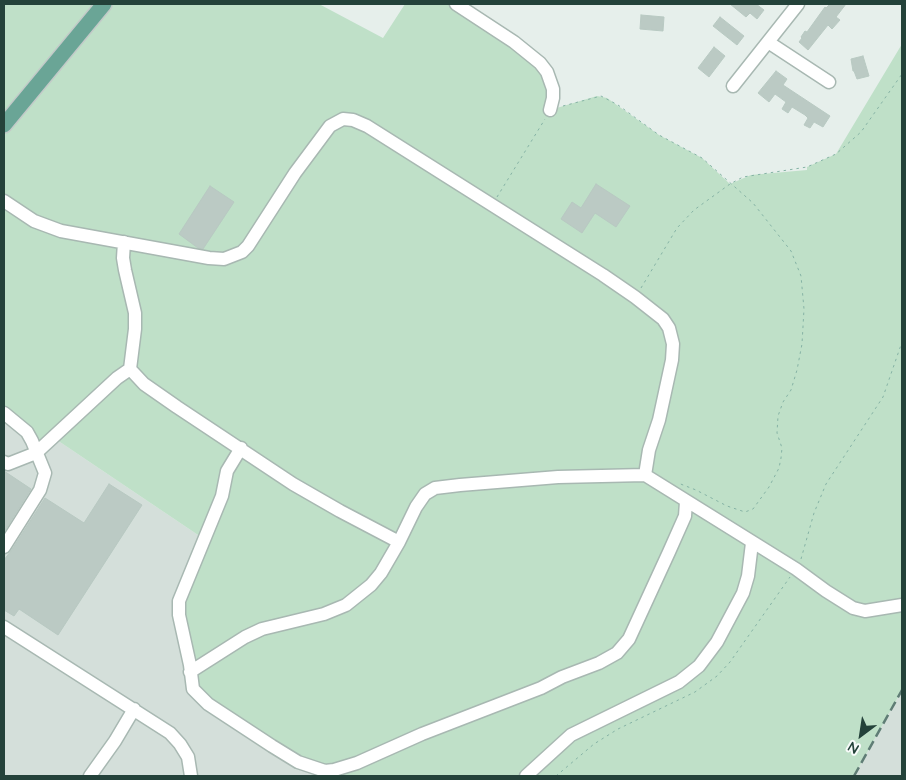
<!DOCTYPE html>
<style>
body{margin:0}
#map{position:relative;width:906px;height:780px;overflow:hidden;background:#e6efeb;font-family:Quicksand,sans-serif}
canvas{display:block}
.frame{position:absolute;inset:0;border:5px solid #24423a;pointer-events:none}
.north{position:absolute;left:836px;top:710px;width:50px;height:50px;-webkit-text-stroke:4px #f7fbf9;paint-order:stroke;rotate:211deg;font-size:14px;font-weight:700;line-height:20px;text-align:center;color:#24423a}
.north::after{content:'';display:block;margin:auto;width:18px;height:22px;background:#24423a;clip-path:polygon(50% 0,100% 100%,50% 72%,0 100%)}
</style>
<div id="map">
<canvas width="906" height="780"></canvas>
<div class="frame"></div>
<div class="north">N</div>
</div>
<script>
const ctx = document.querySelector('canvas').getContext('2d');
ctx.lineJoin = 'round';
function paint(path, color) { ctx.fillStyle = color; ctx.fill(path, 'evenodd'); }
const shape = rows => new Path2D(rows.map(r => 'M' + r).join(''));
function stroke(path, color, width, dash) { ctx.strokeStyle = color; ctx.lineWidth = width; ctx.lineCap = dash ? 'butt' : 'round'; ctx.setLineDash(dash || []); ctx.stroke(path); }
paint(shape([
 [4,413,54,438,204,539,333,776,4,776],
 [902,690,902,776,854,776]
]), '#d4dfda');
paint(shape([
 [4,4,319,4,383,38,405,4,456,4,547,72,550,110,597,96,607,98,659,135,702,158,730,184,751,175,807,170,807,167,836,154,902,44,902,690,854,776,333,776,200,697,179,615,204,539,54,438,36,453,4,413]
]), '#bfe0c8');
const building = shape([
 [730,4,756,4,764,10,757,19,750,13,746,17,730,4],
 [830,4,846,4,836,17,840,20,832,29,828,25,808,50,799,42,802,38,801,37,805,31,807,32,825,7,826,8,830,4],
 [641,15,664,17,663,31,640,29,641,15],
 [720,17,744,36,737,45,713,26,720,17],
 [714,47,725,56,709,77,698,68,714,47],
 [863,56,869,76,857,79,854,71,853,71,851,59,863,56],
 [776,71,787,79,783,85,830,116,823,127,814,122,810,128,804,125,808,118,805,115,792,107,788,113,782,109,786,102,775,94,769,102,758,93,776,71],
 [596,184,630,206,616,227,595,213,582,233,561,219,572,202,581,208,596,184],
 [210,186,234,202,203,249,198,248,179,234,210,186],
 [4,471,31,489,4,532,4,471],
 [109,484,142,505,58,635,19,609,14,616,4,610,4,560,11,551,45,498,84,523,109,484]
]);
paint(building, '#bbcac4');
stroke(building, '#b8c9c2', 1);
const minor = shape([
 [456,4,514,42,540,63,547,72,553,89,553,98,550,110],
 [768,42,829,82],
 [733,86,798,4],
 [4,201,34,221,61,231,209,258,224,259,242,252,248,246,295,173,330,126,343,119,353,120,367,126,603,275,635,297,663,319,669,328,673,344,672,360,659,420,649,450,645,475],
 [124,242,123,258,125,270,135,313,135,329,130,369,144,384,177,407,293,484,340,511,399,542],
 [4,413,27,432,32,441,45,473,40,490,4,547],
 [241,448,227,471,222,496,179,601,179,615,190,665,193,689,208,704,272,746,298,762,325,771,331,775],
 [4,462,8,464,36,453,117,378,130,369],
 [4,627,170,733,180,744,188,757,191,776],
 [190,672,245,637,262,629,324,614,346,605,371,585,381,573,399,542,416,507,425,494,435,488,460,485,558,477,645,475,796,569,826,591,853,608,865,611,902,605],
 [325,771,334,770,357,763,422,734,541,688,562,677,599,663,617,653,629,639,669,552,685,516,686,502],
 [90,776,115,741,134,709],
 [526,776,571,735,679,682,699,666,717,642,743,593,748,576,752,543]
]);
const major = shape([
 [4,125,104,4]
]);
stroke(minor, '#a8b8b2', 15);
stroke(major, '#c2cac8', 18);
stroke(shape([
 [563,106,601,96,618,105,659,135,702,158,753,203,791,251,801,276,804,309,802,344,797,370,791,390,783,402,778,416,777,433,782,448,781,458,779,468,769,487,753,509,745,512,727,506,696,490,678,483],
 [497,197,545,119],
 [641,288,677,228,694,210,730,184,743,177,807,167,836,154,861,132,902,74],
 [801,559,814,513,826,484,883,397,902,342],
 [556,776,594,744,618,729,695,692,717,676,730,662,790,577]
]), '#86b3a5', 1, [2.5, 4]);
stroke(minor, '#fff', 12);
stroke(major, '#6aa596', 15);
stroke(shape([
 [854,776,902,690]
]), '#5f7d75', 2.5, [10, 5]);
</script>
